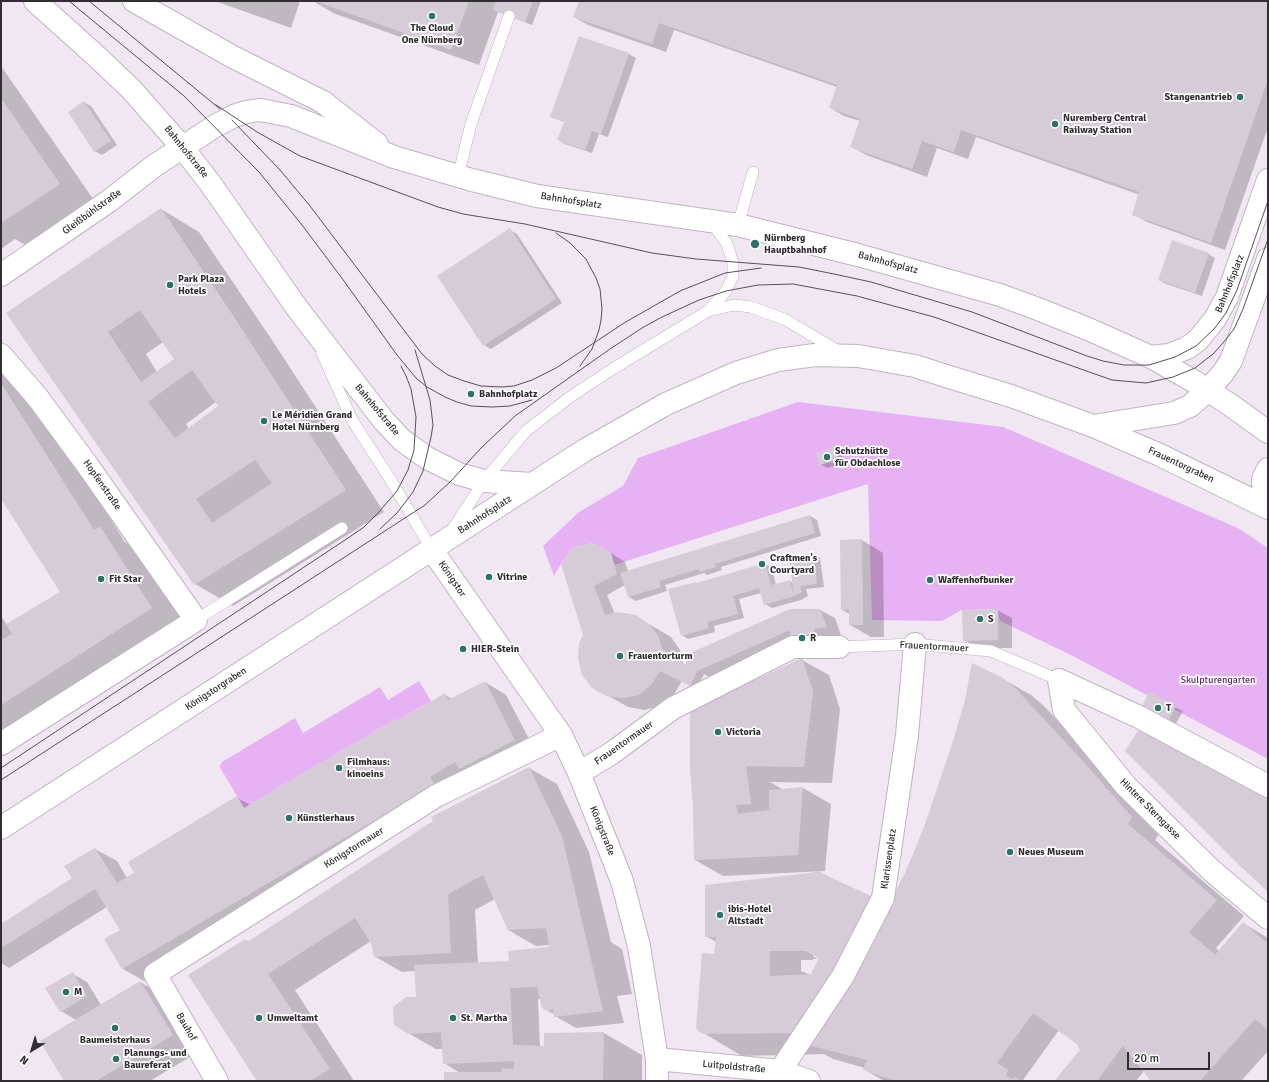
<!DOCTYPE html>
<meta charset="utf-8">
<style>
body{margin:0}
#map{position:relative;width:1269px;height:1082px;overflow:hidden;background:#f0e7f2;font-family:Signika,sans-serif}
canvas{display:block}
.frame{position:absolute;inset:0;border:2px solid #312d32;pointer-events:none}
.north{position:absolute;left:12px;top:1030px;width:40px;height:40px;-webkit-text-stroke:3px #fff;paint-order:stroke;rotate:218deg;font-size:11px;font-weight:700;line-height:16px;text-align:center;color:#312d32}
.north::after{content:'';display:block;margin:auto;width:14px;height:18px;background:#312d32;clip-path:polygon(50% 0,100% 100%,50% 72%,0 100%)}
.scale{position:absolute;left:1127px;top:1052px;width:83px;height:18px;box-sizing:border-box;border:2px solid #312d32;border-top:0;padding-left:5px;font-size:12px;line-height:14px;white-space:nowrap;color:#312d32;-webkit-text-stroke:3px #fff;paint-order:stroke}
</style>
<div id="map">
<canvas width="1269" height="1082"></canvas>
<div class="frame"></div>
<div class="north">N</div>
<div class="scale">20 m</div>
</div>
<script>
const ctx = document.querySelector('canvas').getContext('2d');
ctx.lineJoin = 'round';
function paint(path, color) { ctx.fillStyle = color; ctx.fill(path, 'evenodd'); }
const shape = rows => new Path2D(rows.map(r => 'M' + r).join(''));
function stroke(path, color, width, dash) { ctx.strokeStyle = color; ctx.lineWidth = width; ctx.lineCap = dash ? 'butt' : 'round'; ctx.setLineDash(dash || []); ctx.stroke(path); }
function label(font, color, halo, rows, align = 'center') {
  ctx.font = font + ' Signika,sans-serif'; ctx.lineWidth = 3.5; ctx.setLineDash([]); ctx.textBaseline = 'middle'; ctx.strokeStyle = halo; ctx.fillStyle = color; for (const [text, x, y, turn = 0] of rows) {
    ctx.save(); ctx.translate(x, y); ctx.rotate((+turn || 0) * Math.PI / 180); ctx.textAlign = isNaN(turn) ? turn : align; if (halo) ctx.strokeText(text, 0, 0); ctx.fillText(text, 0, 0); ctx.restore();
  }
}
paint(shape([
 [798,402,1003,427,1238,528,1268,548,1268,759,1071,655,1000,621,997,609,962,610,942,621,872,620,868,484,614,565,611,553,592,543,572,548,561,564,554,576,543,546,579,512,623,486,638,458],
 [419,681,431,701,397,721,396,719,244,808,221,769,220,766,222,762,295,718,303,733,380,687,388,700]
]), '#e7b2f3');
paint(shape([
 [215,1,300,1,291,28],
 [313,1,541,1,532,25,498,12,479,65,333,13],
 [580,1,1268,1,1268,127,1225,250,1147,222,1133,214,1140,195,976,137,968,159,937,148,927,177,866,155,851,146,860,121,844,116,830,108,837,87,674,30,666,52,588,25,574,17],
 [579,37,629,54,636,58,608,137,599,134,592,153,565,144,558,140,565,122,552,116],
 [1,66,98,206,32,249,15,239,1,249],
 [84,102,91,106,117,145,102,155,95,151],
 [161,209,199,232,272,340,384,512,233,606,195,584,7,313],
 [163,342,175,359,157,372,146,354],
 [216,402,220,406,189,429,186,424],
 [510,230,517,234,562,303,491,349,484,345],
 [1208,254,1215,258,1202,296,1166,284,1159,280],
 [1,370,25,383,125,542,139,550,189,631,1,752,1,616,7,625,61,592,1,497],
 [835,449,842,453,844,463,827,468,820,464],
 [810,516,817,520,821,536,721,567,722,570,707,575,704,573,665,585,667,591,636,601,629,597,625,585,607,595,615,614,635,616,671,637,680,650,683,663,687,666,820,610,835,618,841,635,829,637,712,679,704,674,697,689,682,681,673,696,660,706,644,710,628,707,593,687,584,635,562,564,611,553,625,562,628,571],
 [862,540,883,553,884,637,871,637,850,625,850,614,842,610],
 [813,554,820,558,824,587,806,589,808,596,801,600,772,608,765,604,761,593,739,599,744,618,714,626,715,632,688,639,682,635,698,584,765,564,772,568,776,585,789,581,793,583],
 [997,610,1012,618,1012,648,978,648,964,640],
 [802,660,829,675,840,709,832,783,770,782,784,790,803,788,831,804,825,871,723,876,695,860],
 [1003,679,1031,695,1044,706,1118,786,1159,834,1155,840,1244,916,1216,948,1219,951,1243,923,1268,938,1268,1051,1241,1081,1152,1081,1144,1071,1136,1081,1056,1081,1081,1050,1078,1043,1059,1030,1023,1080,1025,1081,884,1081,865,1070,865,1068,833,1059,824,1054,742,1056,700,1031,715,955,716,942,706,936,888,907],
 [813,954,824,959,811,975,801,971,801,960,813,960,813,959,818,959,813,956],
 [485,682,506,695,536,752,455,797,144,981,123,969,121,931,107,907,9,968,1,963,1,925,73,879,95,849,117,861,127,878,237,798,251,805,396,720,399,721,445,695,452,699],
 [1150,694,1183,711,1174,727,1148,714],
 [529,768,557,784,589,852,611,942,622,949,632,994,617,996,624,1023,576,1028,555,1016,554,1014,548,1011,541,999,538,999,540,1046,545,1047,545,1034,604,1033,642,1055,642,1081,445,1081,460,1073,444,1063,443,1049,436,1049,408,1033,417,997,415,971,402,972,374,956,371,941,295,990,354,1081,258,1081,245,940,249,942],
 [495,899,508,930,536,946,551,945,549,948,510,962,478,963,475,910],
 [73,974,87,982,101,1005,140,982,168,998,200,1051,150,1081,65,1081,76,1020,61,1011]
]), '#0003');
paint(shape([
 [315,1,469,1,451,50],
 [496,1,533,1,525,22,493,10],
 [579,1,1268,1,1268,79,1211,243,1132,215,1139,192,961,130,954,152,922,141,912,169,860,151,850,147,860,119,829,108,837,85,659,23,652,44,573,17],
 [579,36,629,53,601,134,592,131,585,150,557,140,564,122,550,117],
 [1,98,60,184,1,223],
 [84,101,111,141,94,152,68,112],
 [161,208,234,317,346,490,194,585,6,313],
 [140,310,174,359,141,382,108,332],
 [192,370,218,406,175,438,148,402],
 [255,460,272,483,212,523,196,499],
 [510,228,556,299,483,346,437,276],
 [1172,240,1209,253,1195,293,1158,280],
 [1,383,94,530,100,526,152,608,1,705,1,640,12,634,6,624,60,592,1,499],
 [835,448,838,460,819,465,816,453],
 [810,515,815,533,715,564,716,567,700,572,699,569,659,581,661,587,628,597,620,573],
 [862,539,863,625,849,625,849,610,841,610,840,540],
 [592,543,611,553,617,574,594,586,605,615,618,612,636,615,649,624,659,637,662,649,686,665,688,654,790,609,820,609,827,627,814,629,814,641,790,641,790,630,697,671,690,686,660,671,652,684,639,695,623,698,606,696,592,688,582,675,578,658,579,644,583,635,561,564,572,548],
 [814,553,817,584,800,586,802,592,794,596,764,605,759,588,733,596,738,614,707,622,709,628,681,636,668,589,696,582,697,583,765,563,771,585,790,580,794,596,789,556],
 [998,609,998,640,963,641,962,610],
 [802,658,813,692,804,767,746,766,751,804,736,805,738,814,769,810,769,790,803,787,798,855,694,860,693,808,690,768,690,710],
 [972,663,1003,678,1016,689,1090,769,1132,817,1128,824,1217,900,1189,932,1215,955,1243,922,1268,944,1268,1030,1255,1019,1200,1081,1151,1081,1123,1046,1097,1081,1054,1081,1080,1050,1077,1044,1033,1013,997,1063,1008,1070,1006,1076,1013,1079,1015,1077,1021,1081,891,1081,892,1080,863,1070,867,1060,804,1044,891,902,903,878,924,827,953,741,965,700],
 [485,681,515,740,459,769,455,762,430,777,435,785,122,969,104,939,120,930,95,889,1,948,1,924,72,878,64,866,95,848,117,883,134,873,128,862,237,796,244,808,396,719,397,721,445,693,448,700],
 [1149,692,1176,706,1167,724,1140,710],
 [1141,726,1180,744,1202,765,1206,759,1268,792,1268,892,1240,866,1125,751],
 [529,767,562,836,603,1011,554,1017,553,1009,548,1011,542,1008,537,987,510,988,513,1045,544,1046,544,1033,604,1032,603,1081,444,1081,444,1072,501,1072,502,1068,514,1069,514,1061,443,1064,441,1032,408,1034,394,1025,393,1007,406,997,416,997,414,965,509,961,508,951,549,947,546,928,508,930,483,875,448,894,451,953,374,957,372,945,355,918,268,974,330,1069,310,1081,257,1081,188,975,245,939,247,942,304,905,433,821,431,817],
 [817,871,875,898,803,1033,703,1034,699,1032,696,1028,702,953,714,954,716,937,705,937,705,885,810,873],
 [770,951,805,951,819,958,811,974,770,976],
 [73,972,87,996,60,1012,45,988],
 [140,981,173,1035,96,1081,64,1081,40,1041]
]), '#d5ccd7');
const lane = shape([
 [458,177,471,124,509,16],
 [738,225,753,172],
 [708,311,734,305,751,307,786,320,840,352],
 [322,353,352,420,392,482,432,550],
 [452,530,484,481,526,431,570,397,614,368,708,311,726,291,733,276,733,262,727,244,711,221],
 [196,620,342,528],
 [839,647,915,644,991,651,1059,680]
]);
const street = shape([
 [1,355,38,398,88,466,196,620,1,744],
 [432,550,561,735,579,773,622,881,639,946,657,1059,657,1081],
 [1059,680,1064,710,1126,786,1211,870,1268,918],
 [1059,680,1139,717,1268,786],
 [579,773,612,753,673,708,793,647,839,647],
 [657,1059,780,1071,809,1081],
 [780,1071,843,976,883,898,907,735,915,644],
 [217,1081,155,974,436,796,561,735]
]);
const secondary = shape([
 [35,1,94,54,131,89,182,147,210,183,297,308,384,421,402,440,427,458,459,474,484,481,532,484],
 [134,1,233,57,323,102,377,144],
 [1,275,109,201,154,166,215,126,234,116,246,112,259,110,266,111,291,116,394,157,472,180,537,196,738,225,858,255,1000,295,1038,309,1088,329,1151,357,1195,382,1229,404,1268,432],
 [1151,357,1169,355,1187,348,1198,340,1215,319,1227,297,1268,180],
 [1093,426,1174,413,1190,406,1208,390,1223,373,1231,361,1268,259],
 [1268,469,1263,479,1263,484,1268,501],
 [1,828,585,450,666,404,736,373,778,360,815,355,858,356,915,366,946,376,1011,396,1093,426,1160,455,1268,508]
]);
stroke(lane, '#beb5c0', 12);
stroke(street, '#beb5c0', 24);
stroke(secondary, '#beb5c0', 24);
stroke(lane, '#fff', 11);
stroke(street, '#fff', 22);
stroke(secondary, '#fff', 22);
stroke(shape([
 [69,1,184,96,259,172,302,225,344,281,397,355,416,378,427,387,445,397,457,402,471,406,492,407,510,406,532,400],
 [89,1,220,109],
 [216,105,257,132,300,156,438,207,463,214,525,224,652,253,696,259,799,267,834,274,871,282,972,312,1087,356,1103,361,1124,365,1149,365,1175,357,1196,346,1214,329,1226,313,1237,290,1268,201],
 [232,120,280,170,310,206,422,354,435,366,448,375,464,381,481,386,502,387,514,386,532,380,556,368,624,323,680,291,725,273,761,268],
 [556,233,570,243,586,259,596,278,600,289,602,309,601,320,599,330,592,349,580,366],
 [380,529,397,513,413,492,423,471,431,437,433,425,430,400,415,350],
 [1,768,348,538,364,527,378,513,397,491,408,470,414,450,416,417,411,389,406,376,401,366],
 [1,780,425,505,451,481,481,448,515,416,610,349,642,328,662,317,699,300,726,291,758,285,793,284,857,296,934,317,1112,380,1146,383,1173,377,1195,368,1213,354,1223,343,1234,329,1243,309,1268,239]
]), '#565157', 1);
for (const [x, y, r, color] of [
 [432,16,4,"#2d7266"],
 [1240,97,4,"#2d7266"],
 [1055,124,4,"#2d7266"],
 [755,244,5,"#2d7266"],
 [170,285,4,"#2d7266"],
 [471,394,4,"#2d7266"],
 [264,421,4,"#2d7266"],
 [827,457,4,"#2d7266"],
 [762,564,4,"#2d7266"],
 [489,577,4,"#2d7266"],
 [101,579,4,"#2d7266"],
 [930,580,4,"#2d7266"],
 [980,619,4,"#2d7266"],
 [802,638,4,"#2d7266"],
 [463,649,4,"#2d7266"],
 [620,656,4,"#2d7266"],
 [1158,708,4,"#2d7266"],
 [718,732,4,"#2d7266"],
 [339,768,4,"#2d7266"],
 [289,818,4,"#2d7266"],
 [1010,852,4,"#2d7266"],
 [720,915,4,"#2d7266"],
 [66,992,4,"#2d7266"],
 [259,1018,4,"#2d7266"],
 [453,1018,4,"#2d7266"],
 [115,1028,4,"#2d7266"],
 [116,1059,4,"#2d7266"]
]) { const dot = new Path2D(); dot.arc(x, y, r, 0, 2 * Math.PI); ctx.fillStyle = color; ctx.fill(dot); stroke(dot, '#fff', 1.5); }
label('bold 10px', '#312d32', '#fff', [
 ["The Cloud",432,28,"center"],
 ["One Nürnberg",432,40,"center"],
 ["Stangenantrieb",1232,97,"right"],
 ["Nuremberg Central",1063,118],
 ["Railway Station",1063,130],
 ["Nürnberg",764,238],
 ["Hauptbahnhof",764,250],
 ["Park Plaza",178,279],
 ["Hotels",178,291],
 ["Bahnhofplatz",479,394],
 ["Le Méridien Grand",272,415],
 ["Hotel Nürnberg",272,427],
 ["Schutzhütte",835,451],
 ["für Obdachlose",835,463],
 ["Craftmen's",770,558],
 ["Courtyard",770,570],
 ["Vitrine",497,577],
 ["Fit Star",109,579],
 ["Waffenhofbunker",938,580],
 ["S",988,619],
 ["R",810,638],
 ["HIER-Stein",471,649],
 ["Frauentorturm",628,656],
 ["T",1166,708],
 ["Victoria",726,732],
 ["Filmhaus:",347,762],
 ["kinoeins",347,774],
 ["Künstlerhaus",297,818],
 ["Neues Museum",1018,852],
 ["ibis-Hotel",728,909],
 ["Altstadt",728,921],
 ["M",74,992],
 ["Umweltamt",267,1018],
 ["St. Martha",461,1018],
 ["Baumeisterhaus",115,1040,"center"],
 ["Planungs- und",124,1053],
 ["Baureferat",124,1065]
], 'left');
label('10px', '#312d32', '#fff', [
 ["Bahnhofstraße",186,152,51],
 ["Bahnhofsplatz",571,201,9],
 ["Gleißbühlstraße",92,212,-36],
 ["Bahnhofsplatz",888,263,15],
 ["Bahnhofsplatz",1230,284,-68],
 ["Bahnhofstraße",377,410,50],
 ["Frauentorgraben",1181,465,25],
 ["Hopfenstraße",102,485,55],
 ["Bahnhofsplatz",485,515,-33],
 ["Königstor",452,579,56],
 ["Frauentormauer",934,647,3],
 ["Königstorgraben",216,689,-33],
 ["Frauentormauer",624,743,-35],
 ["Hintere Sterngasse",1150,809,45],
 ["Königstraße",602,831,68],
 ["Königstormauer",354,848,-32],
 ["Klarissenplatz",889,859,-82],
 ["Bauhof",186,1027,60],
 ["Luitpoldstraße",734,1067,5]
]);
label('10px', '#631f72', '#fff', [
 ["Skulpturengarten",1218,680]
]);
</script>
